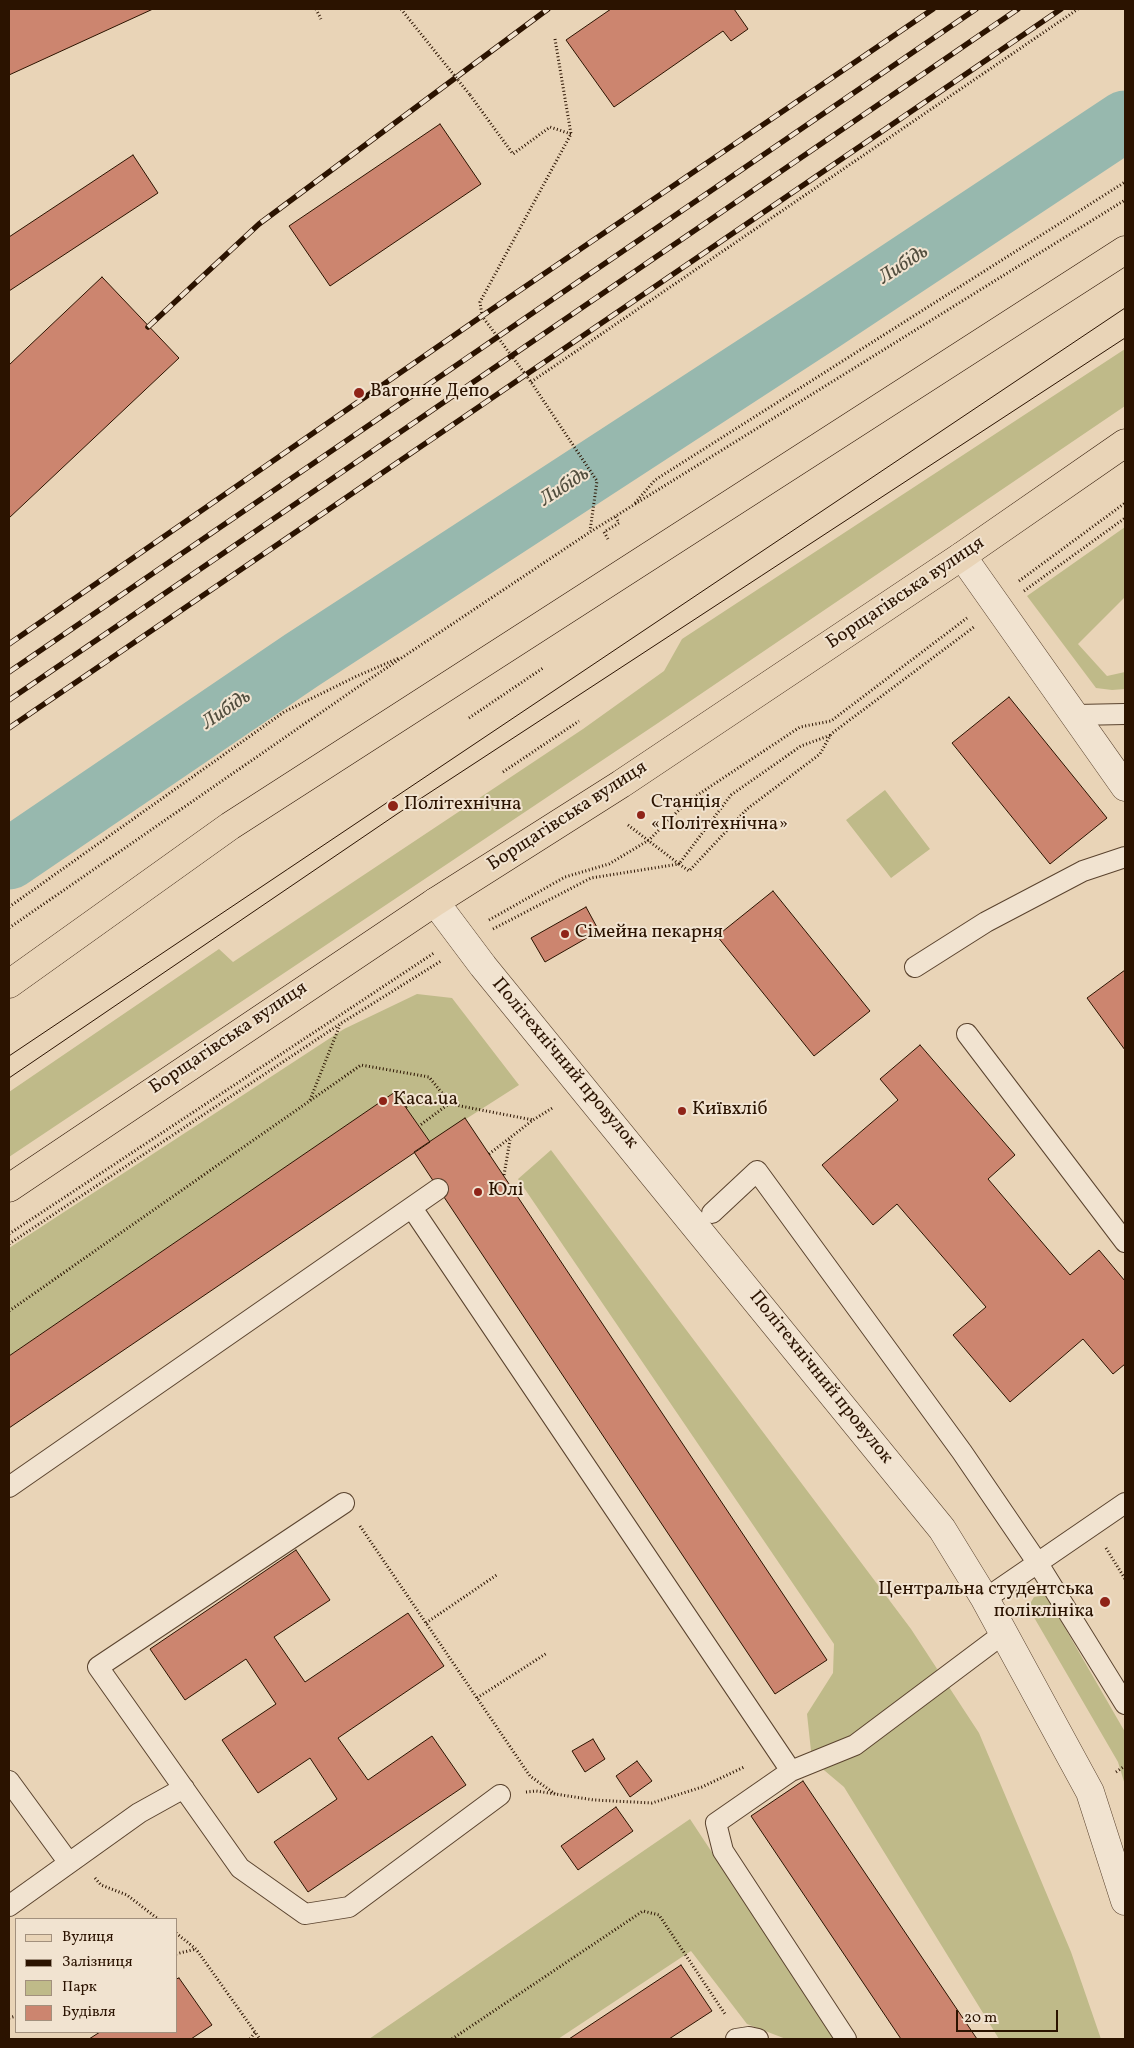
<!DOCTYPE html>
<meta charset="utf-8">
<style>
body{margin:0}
#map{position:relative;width:1134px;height:2048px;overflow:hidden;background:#e9d4b7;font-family:Vollkorn,serif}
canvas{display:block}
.frame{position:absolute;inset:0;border:10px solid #2b1300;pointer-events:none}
.legend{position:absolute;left:15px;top:1918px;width:162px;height:115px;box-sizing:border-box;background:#f1e3d0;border:1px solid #a2907d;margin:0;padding:6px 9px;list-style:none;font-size:15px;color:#2b1300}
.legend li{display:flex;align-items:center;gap:10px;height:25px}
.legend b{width:25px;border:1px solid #a2907d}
.scale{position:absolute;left:956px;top:2010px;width:102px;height:22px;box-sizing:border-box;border:2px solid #2b1300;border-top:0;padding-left:6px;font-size:15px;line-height:18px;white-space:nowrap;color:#2b1300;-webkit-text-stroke:4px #f1e3d0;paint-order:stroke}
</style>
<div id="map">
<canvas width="1134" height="2048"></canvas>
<div class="frame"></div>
<ul class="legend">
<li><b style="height:6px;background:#e9d4b7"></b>Вулиця</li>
<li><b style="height:6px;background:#2b1300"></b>Залізниця</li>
<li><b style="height:14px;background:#bfba89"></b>Парк</li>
<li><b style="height:14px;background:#cc856f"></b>Будівля</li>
</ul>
<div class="scale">20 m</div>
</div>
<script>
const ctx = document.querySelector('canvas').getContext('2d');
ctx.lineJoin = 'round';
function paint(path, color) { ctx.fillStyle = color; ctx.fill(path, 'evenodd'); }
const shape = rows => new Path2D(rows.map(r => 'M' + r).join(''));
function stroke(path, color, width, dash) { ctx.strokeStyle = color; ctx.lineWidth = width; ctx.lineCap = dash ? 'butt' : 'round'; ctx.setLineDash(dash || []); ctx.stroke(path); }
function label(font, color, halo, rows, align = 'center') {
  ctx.font = font + ' Vollkorn,serif'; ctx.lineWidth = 4; ctx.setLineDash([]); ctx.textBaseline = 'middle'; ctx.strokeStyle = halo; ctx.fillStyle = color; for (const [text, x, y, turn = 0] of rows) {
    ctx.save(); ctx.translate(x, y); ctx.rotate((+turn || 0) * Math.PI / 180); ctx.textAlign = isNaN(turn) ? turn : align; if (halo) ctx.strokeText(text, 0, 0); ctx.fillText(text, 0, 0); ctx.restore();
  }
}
paint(shape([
 [1125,349,1125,406,658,723,9,1157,9,1092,219,949,233,962,583,729,664,671,682,639],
 [1125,527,1125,597,1078,644,1107,676,1125,672,1125,689,1112,690,1096,688,1027,596],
 [885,790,930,849,891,878,846,820],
 [417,994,452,998,519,1085,430,1142,395,1092,9,1356,9,1248,344,1029],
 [551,1150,911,1629,979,1733,1071,1952,1101,2039,999,2039,844,1787,812,1760,807,1714,833,1673,834,1644,518,1179],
 [1046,1595,1125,1732,1125,1785,1118,1762,1028,1607,1034,1597],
 [690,1819,835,2039,786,2039,747,2024,691,1951,558,2039,369,2039]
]), '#bfba89');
stroke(shape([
 [9,859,302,660,823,321,1125,121]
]), '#97b8ae', 61);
const building = shape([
 [9,9,153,9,9,75,9,9],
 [611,9,734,9,748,29,731,41,723,31,614,107,566,40,611,9],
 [440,124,481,184,330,286,289,226,440,124],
 [133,155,158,193,9,291,9,237,133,155],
 [102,277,179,358,9,518,9,365,102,277],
 [1009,697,1107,818,1050,864,952,743,1009,697],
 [773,891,870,1011,814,1056,717,936,773,891],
 [586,907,599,931,545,962,531,938,586,907],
 [1125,970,1125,1050,1087,998,1125,970],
 [920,1045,1015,1155,988,1179,1070,1275,1099,1250,1125,1281,1125,1364,1113,1374,1083,1339,1010,1402,953,1335,986,1307,897,1204,873,1225,822,1165,898,1100,880,1079,920,1045],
 [395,1092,430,1142,9,1428,9,1356,395,1092],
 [465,1118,827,1660,775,1694,414,1152,465,1118],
 [296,1550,330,1600,274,1637,305,1682,408,1613,444,1666,338,1738,368,1780,432,1736,466,1785,308,1892,274,1842,337,1799,310,1758,258,1793,222,1740,276,1704,246,1659,185,1700,150,1649,296,1550],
 [593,1739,605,1759,585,1772,572,1751,593,1739],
 [637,1761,652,1781,630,1797,616,1776,637,1761],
 [803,1781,977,2039,901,2039,751,1816,803,1781],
 [616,1807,633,1831,578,1870,561,1846,616,1807],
 [681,1965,712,2011,669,2039,569,2039,681,1965],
 [179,1978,212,2025,191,2039,89,2039,100,2032,176,2032,176,1979,179,1978]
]);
paint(building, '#cc856f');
stroke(building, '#2b1300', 1);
const service = shape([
 [1076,715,1125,714],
 [915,967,986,922,1083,871,1125,857],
 [967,1034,1125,1242],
 [412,1208,791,1771,855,1745,1003,1634],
 [712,1213,757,1171,962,1452,1037,1562,1125,1704],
 [9,1487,438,1189],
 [344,1503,98,1667,240,1868,305,1914,349,1907,500,1795],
 [985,1599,1125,1503],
 [791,1771,716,1823,723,1851,846,2039],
 [9,1781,69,1863],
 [9,1906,139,1813,184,1788],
 [736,2039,749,2037,758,2039]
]);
const minor = shape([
 [962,556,1125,787]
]);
const tertiary = shape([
 [435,902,483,966,942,1529,985,1599,1090,1792,1125,1901]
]);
const primary = shape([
 [9,984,230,826,1125,250],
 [9,1188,435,902,621,784,962,556,1125,443]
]);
stroke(service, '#5a432e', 22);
stroke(minor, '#5a432e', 29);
stroke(tertiary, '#5a432e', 29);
stroke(primary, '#2b1300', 29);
stroke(shape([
 [316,9,321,19],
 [555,39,571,134,480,302,482,316,531,382,597,481,590,531],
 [470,95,513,154,550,127,571,134],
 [531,382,1078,9],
 [635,503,655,480,1125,182],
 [608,539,604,532,619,523,615,516],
 [1019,581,1125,503],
 [1024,591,1125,518],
 [469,718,543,668],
 [503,772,579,721],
 [628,825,679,864,731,795,801,746,831,735],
 [9,907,284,712,357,676,399,658],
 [489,920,565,877,609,864,649,840,687,802,800,727,831,721,967,618],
 [9,928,358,687,590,532,1125,200],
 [493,929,591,878,679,864,689,871,747,809,820,754,831,734,974,627],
 [310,1100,340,1025],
 [406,1107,419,1098,533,1120],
 [489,1154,533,1120,554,1107],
 [504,1175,510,1140],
 [9,1234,434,953],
 [9,1244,340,1024,441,961],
 [9,1311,361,1065,429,1077,450,1103,419,1126],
 [360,1526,530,1776,555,1794],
 [1106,1548,1125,1579],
 [426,1623,498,1574],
 [477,1698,547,1653],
 [1116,1772,1125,1766],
 [526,1792,536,1791,594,1800,652,1803,702,1787,744,1767],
 [95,1878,101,1885,127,1895,158,1919],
 [176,1933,196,1949,260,2039],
 [176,1954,196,1949],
 [9,2018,16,2016],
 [250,2039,255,2032],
 [452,2039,643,1911,659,1915,725,2014]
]), '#2b1300', 3, [1, 2.5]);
stroke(service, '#f1e3d0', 20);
stroke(minor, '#f1e3d0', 28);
stroke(tertiary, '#f1e3d0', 28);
stroke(primary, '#e9d4b7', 28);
stroke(shape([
 [9,1056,1125,308],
 [9,1078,397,814,1125,338]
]), '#2b1300', 1);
const rail = shape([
 [148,327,259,224,548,9],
 [9,644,482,316,933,9],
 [9,672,976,9],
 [9,700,1018,9],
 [9,728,1061,9]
]);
stroke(rail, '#2b1300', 5.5);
stroke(rail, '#f1e3d0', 4, [11]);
stroke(shape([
 [401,9,470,95]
]), '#2b1300', 3, [1, 2.5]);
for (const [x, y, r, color] of [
 [359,393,6,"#8f2418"],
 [393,806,6,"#8f2418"],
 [641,815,5,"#8f2418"],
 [565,934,5,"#8f2418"],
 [383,1101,5,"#8f2418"],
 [682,1111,5,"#8f2418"],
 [478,1192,5,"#8f2418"],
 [1105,1602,6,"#8f2418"]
]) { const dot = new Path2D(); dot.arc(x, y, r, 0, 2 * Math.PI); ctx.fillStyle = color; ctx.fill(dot); stroke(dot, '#f1e3d0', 2); }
label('19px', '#2b1300', '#f1e3d0', [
 ["Вагонне Депо",370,393],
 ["Станція",651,804],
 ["«Політехнічна»",651,826],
 ["Політехнічна",404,806],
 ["Сімейна пекарня",575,934],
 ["Каса.ua",393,1101],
 ["Київхліб",692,1111],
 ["Юлі",488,1192],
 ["Центральна студентська",1094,1591,"right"],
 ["поліклініка",1094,1613,"right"]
], 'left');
label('19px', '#2b1300', '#f1e3d0', [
 ["Борщагівська вулиця",906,594,-34],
 ["Борщагівська вулиця",568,817,-33],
 ["Борщагівська вулиця",229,1039,-34],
 ["Політехнічний провулок",564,1064,50],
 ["Політехнічний провулок",820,1378,51]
]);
label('italic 20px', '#514d3d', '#f1e3d0', [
 ["Либідь",904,266,-33],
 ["Либідь",565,488,-33],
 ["Либідь",227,711,-34]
]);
</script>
